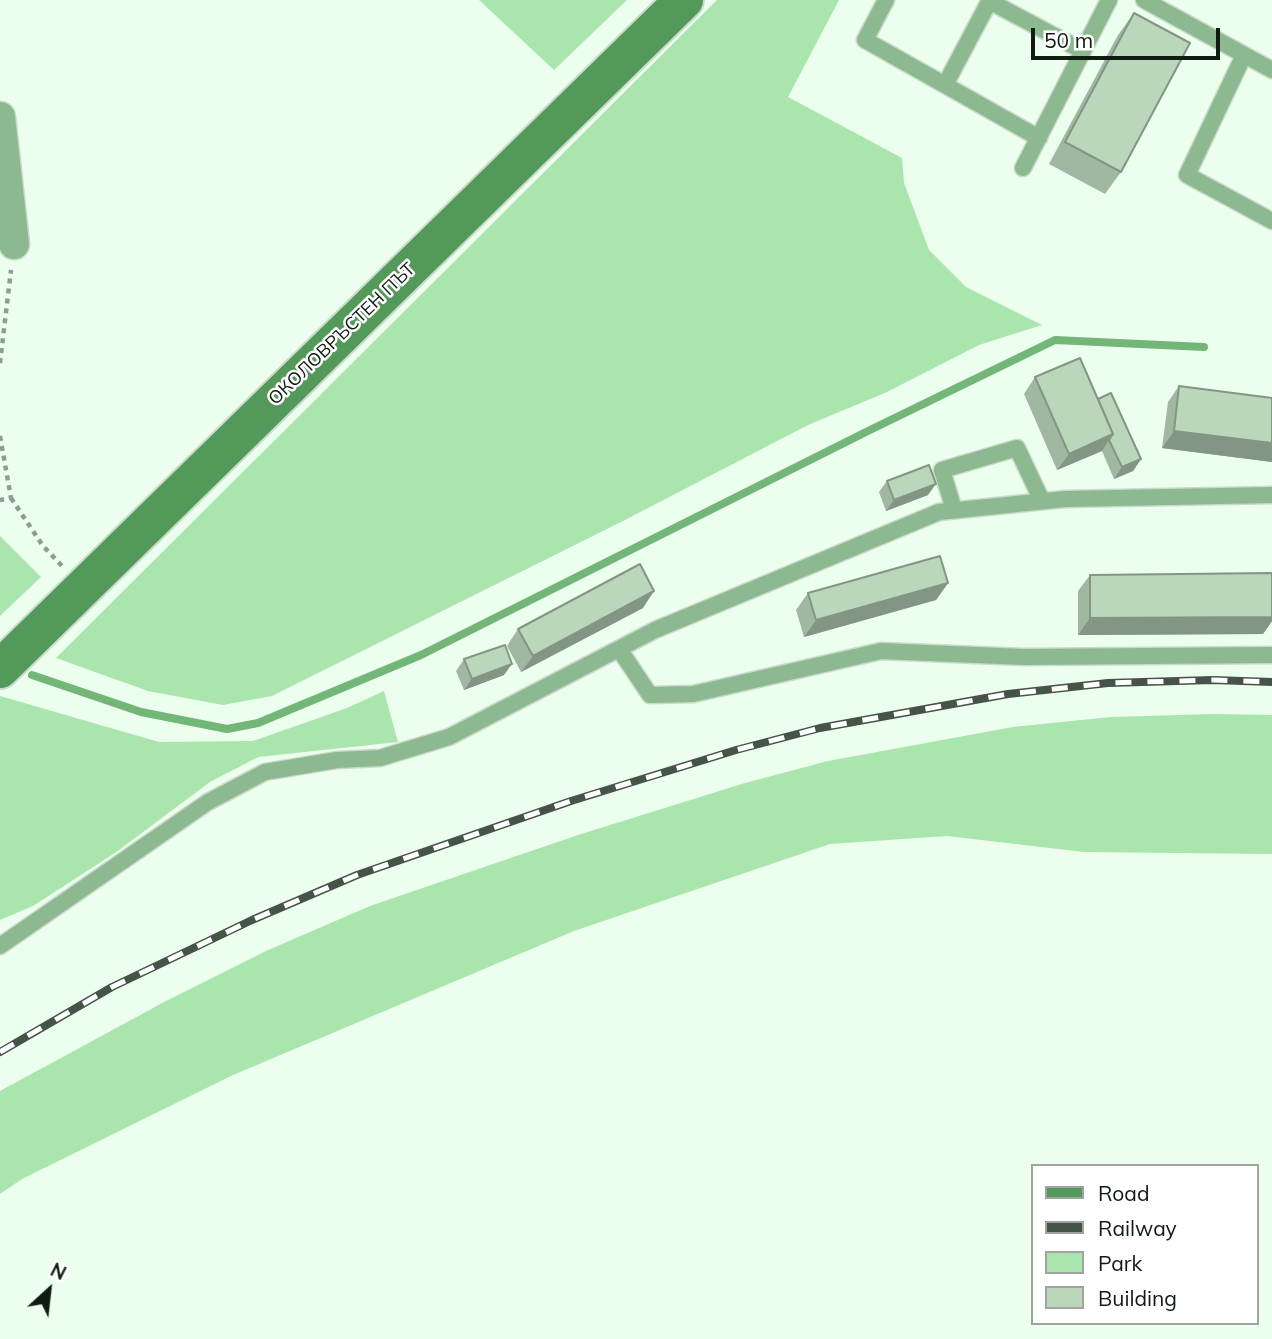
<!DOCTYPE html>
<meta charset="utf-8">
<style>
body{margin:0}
#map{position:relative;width:1272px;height:1339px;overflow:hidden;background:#ecfeed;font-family:Mulish,sans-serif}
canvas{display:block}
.legend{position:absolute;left:1031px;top:1164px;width:228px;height:161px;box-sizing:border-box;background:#fff;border:2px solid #9fa4a0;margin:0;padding:9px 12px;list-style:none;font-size:21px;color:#101b11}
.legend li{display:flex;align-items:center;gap:14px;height:35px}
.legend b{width:35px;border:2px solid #9fa4a0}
.north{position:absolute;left:14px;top:1255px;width:70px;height:70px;-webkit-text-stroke:5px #fff;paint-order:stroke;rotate:27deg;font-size:19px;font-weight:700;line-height:28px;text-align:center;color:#101b11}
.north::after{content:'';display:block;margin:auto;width:24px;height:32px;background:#101b11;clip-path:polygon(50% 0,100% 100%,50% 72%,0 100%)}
.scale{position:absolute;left:1031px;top:28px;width:189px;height:32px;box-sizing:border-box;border:4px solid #101b11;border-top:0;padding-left:9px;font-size:21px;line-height:24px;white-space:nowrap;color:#101b11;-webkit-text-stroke:5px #fff;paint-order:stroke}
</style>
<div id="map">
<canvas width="1272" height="1339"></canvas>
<ul class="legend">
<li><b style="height:9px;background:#53995a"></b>Road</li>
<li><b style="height:9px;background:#465347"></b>Railway</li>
<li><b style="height:19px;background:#aae5ae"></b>Park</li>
<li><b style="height:19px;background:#bad6bb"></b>Building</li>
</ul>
<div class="north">N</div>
<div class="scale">50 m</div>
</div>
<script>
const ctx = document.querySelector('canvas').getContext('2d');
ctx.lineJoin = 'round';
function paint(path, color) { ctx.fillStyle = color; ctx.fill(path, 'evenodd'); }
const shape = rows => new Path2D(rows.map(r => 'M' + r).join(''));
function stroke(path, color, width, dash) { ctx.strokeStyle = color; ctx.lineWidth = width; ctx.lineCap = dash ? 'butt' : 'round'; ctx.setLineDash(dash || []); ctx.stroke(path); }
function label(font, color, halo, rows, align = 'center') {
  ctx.font = font + ' Mulish,sans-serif'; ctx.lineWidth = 5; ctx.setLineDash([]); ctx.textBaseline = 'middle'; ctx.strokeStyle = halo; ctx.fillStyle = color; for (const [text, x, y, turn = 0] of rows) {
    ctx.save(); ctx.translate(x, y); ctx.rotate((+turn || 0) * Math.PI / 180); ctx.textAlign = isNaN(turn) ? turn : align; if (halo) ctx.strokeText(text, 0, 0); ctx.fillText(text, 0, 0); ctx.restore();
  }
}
paint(shape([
 [479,0,627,0,554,70],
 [717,0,839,0,788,97,902,158,904,183,929,250,966,287,1042,325,979,345,887,392,808,425,623,521,272,696,223,705,148,691,56,658],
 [0,536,41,577,0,616],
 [384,691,398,742,258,757,210,782,115,853,33,906,0,920,0,696,159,742,253,741,347,708],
 [1213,714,1272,715,1272,854,1084,852,947,836,830,844,574,931,233,1075,22,1179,0,1194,0,1091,166,1001,266,951,370,906,581,834,745,783,828,761,1013,727,1111,717]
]), '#aae5ae');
stroke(shape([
 [32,675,141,712,227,729,258,723,421,655,870,430,1055,340,1204,347]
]), '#72b678', 8);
const service = shape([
 [886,0,865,40,945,85,990,0],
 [1144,0,1272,70],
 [989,1,1083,51],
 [1244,55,1187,175,1272,221],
 [945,85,1039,138],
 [1023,168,1109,0],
 [954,510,942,470,1017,448,1042,501],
 [619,649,650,695,693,694,881,651,1024,657,1272,655],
 [0,946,208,802,265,772,337,760,380,758,449,737,655,630,939,512,1065,499,1272,495]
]);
const minor = shape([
 [0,117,14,244]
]);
const secondary = shape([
 [0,669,684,0]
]);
stroke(service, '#c9daca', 19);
stroke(minor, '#c9daca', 33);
stroke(secondary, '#c9daca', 42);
stroke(shape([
 [0,363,11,270],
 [0,436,11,498,0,500],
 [11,498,43,546,63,567]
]), '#8e9d8f', 4.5, [5, 5]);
stroke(service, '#8cb98f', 16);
stroke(minor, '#8cb98f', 30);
stroke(secondary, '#53995a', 38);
const rail = shape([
 [0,1052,112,987,252,920,357,875,571,801,736,750,820,728,1008,694,1108,683,1213,680,1272,682]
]);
stroke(rail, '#465347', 8);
stroke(rail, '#fff', 5, [16]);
paint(shape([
 [1134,13,1121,172,1105,194,1049,164,1118,35],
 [1035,377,1098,399,1141,459,1133,471,1114,479,1102,451,1057,470,1024,394],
 [1179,386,1272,398,1272,462,1162,448,1168,402],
 [887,481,928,495,886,511,879,492],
 [1272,573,1272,621,1263,634,1078,635,1078,591,1090,575],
 [948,583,936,600,804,637,796,610,808,593],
 [643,608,521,672,507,646,518,629],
 [464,659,504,675,464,690,456,671]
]), '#a0b8a1');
paint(shape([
 [1174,431,1272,443,1272,462,1162,448],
 [1113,434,1102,451,1057,470,1069,454],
 [1141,459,1133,471,1114,479,1122,467],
 [936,484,928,495,886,511,894,500],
 [948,583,936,600,804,637,816,620],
 [654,591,643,608,521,672,533,656],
 [1272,617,1272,621,1263,634,1078,635,1090,618],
 [512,664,504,675,464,690,472,679]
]), '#829683');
const building = shape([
 [1134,13,1190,43,1121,172,1065,142,1134,13],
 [1080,358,1113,434,1069,454,1035,377,1080,358],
 [1179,386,1272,398,1272,443,1174,431,1179,386],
 [1111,393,1141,459,1122,467,1109,440,1113,434,1098,399,1111,393],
 [929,465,936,484,894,500,887,481,929,465],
 [940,556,948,583,816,620,808,593,940,556],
 [640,564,654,591,533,656,518,629,640,564],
 [1272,573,1272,617,1090,618,1090,575,1272,573],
 [505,645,512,664,472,679,464,659,505,645]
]);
paint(building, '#bad6bb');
stroke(building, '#829683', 2);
label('18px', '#101b11', '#fff', [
 ["ОКОЛОВРЪСТЕН ПЪТ",342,334,-44]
]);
</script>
